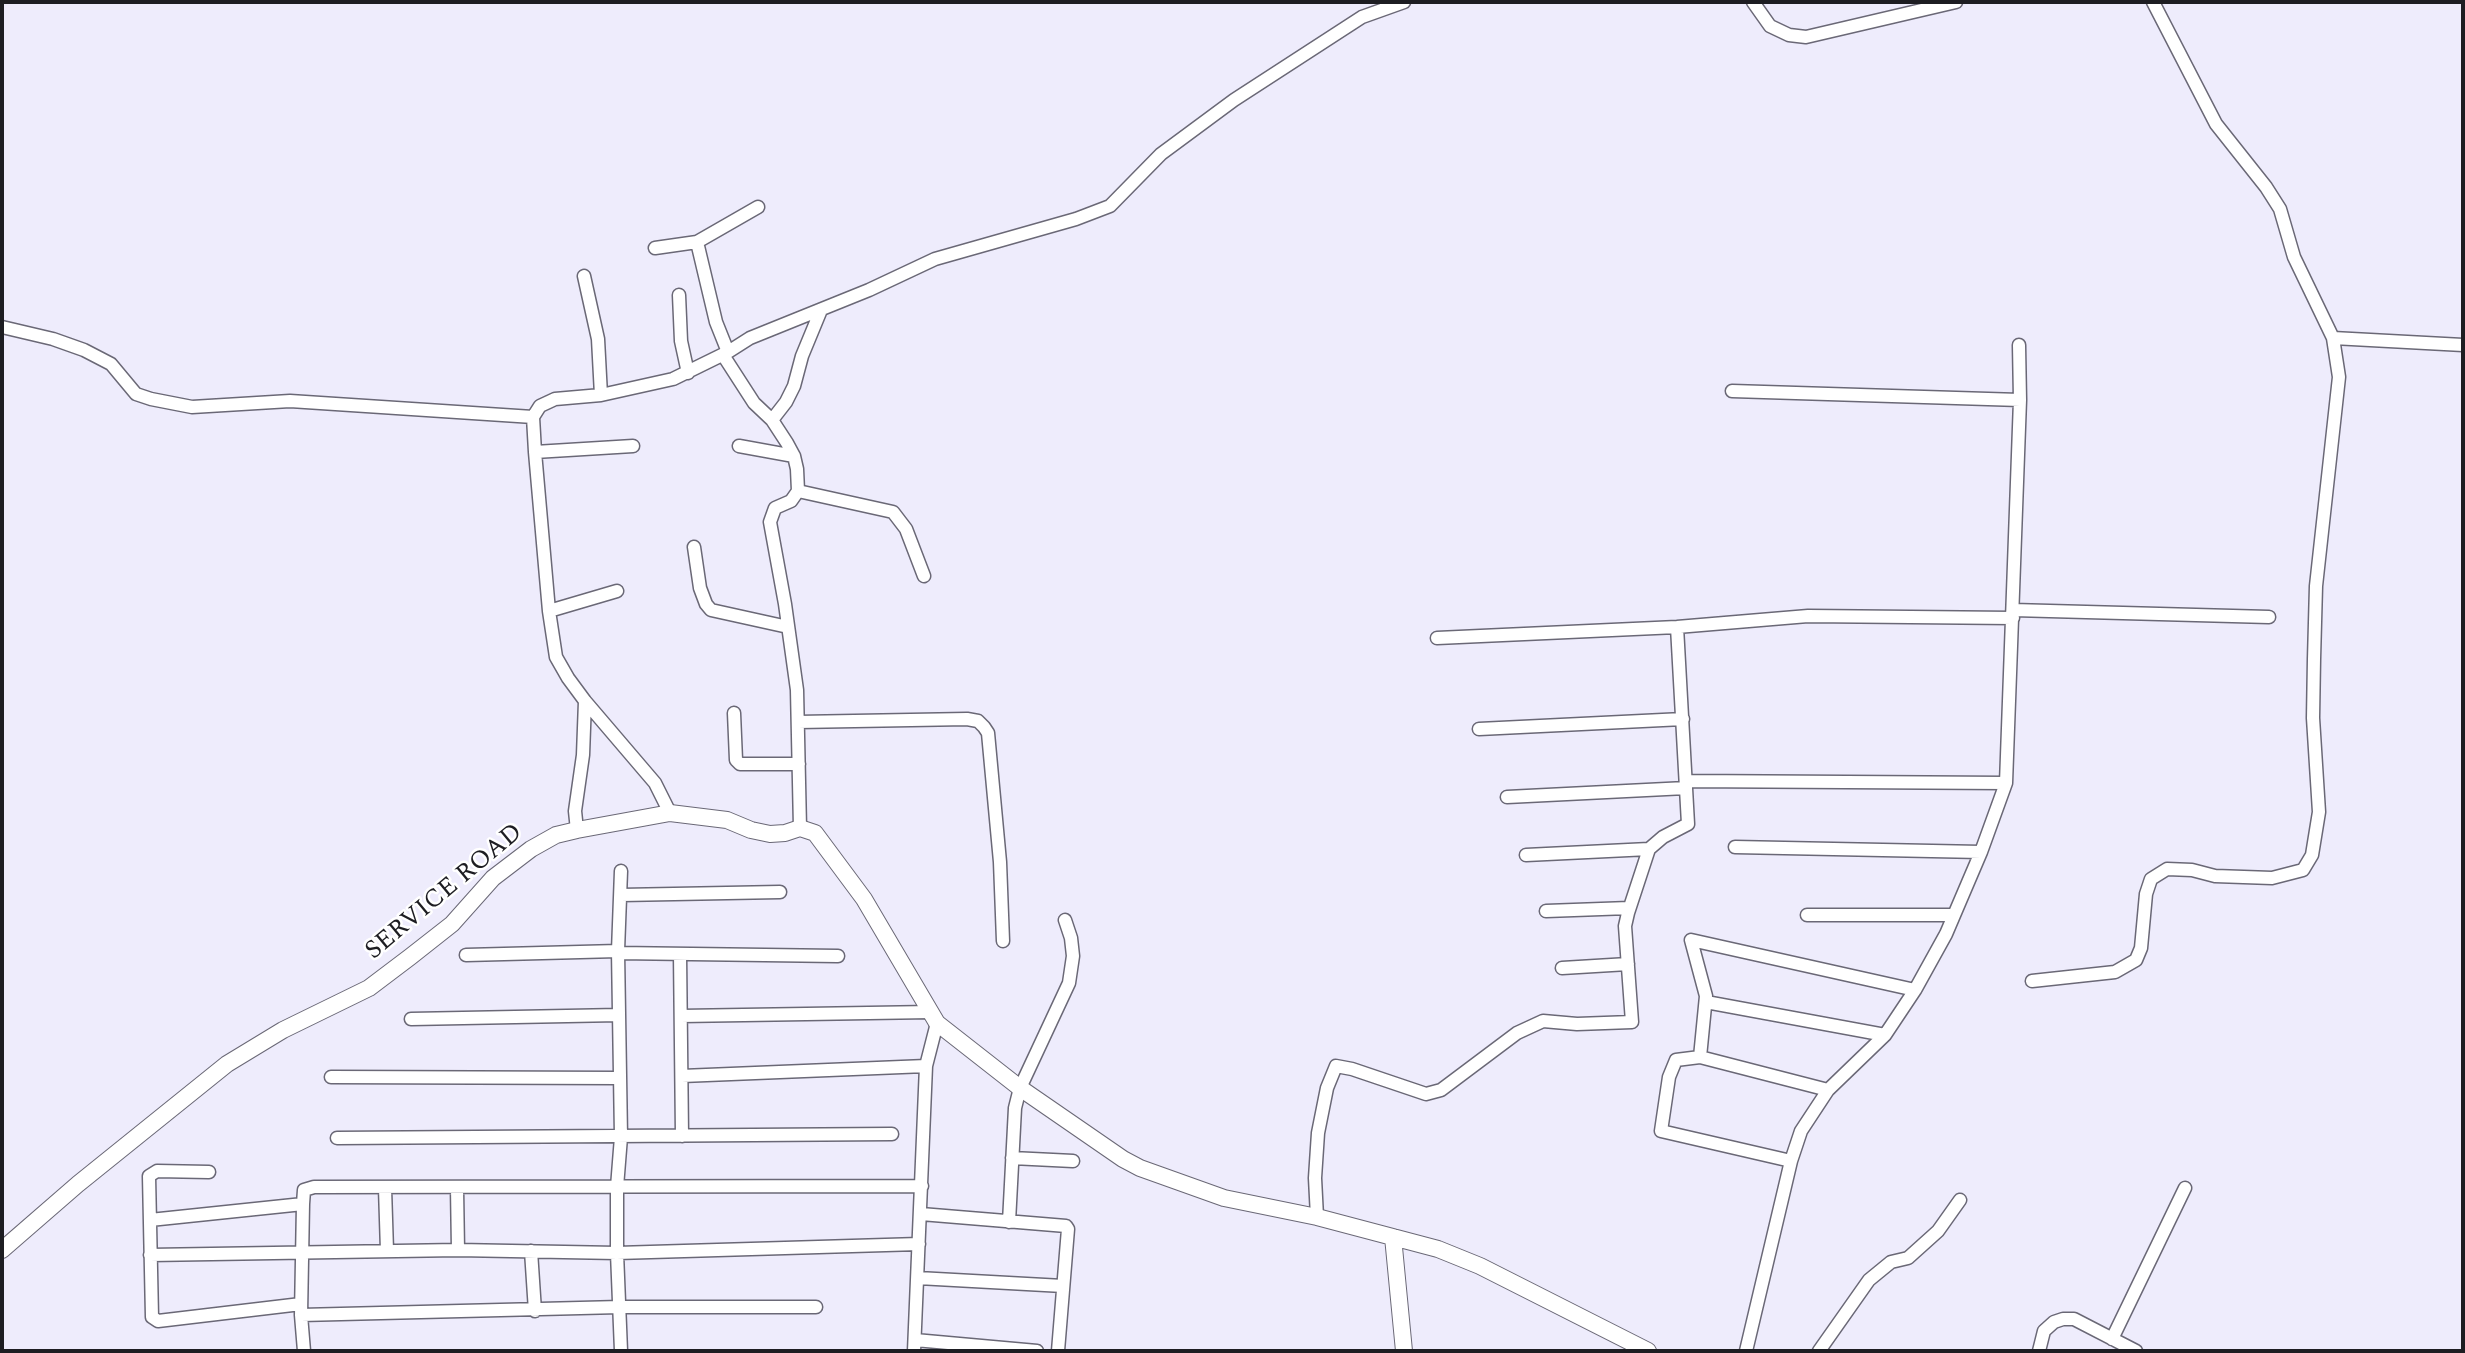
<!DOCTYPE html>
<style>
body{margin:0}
#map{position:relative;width:2465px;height:1353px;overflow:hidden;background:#eeecfc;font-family:Spectral,serif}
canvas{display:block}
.frame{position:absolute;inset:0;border:4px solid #1d1d22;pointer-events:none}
</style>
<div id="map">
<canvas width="2465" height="1353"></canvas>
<div class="frame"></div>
</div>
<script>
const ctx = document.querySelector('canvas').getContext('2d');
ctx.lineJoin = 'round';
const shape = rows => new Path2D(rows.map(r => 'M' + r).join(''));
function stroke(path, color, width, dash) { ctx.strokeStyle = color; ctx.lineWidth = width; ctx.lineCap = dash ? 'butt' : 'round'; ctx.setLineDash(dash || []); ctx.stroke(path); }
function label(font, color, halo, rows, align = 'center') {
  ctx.font = font + ' Spectral,serif'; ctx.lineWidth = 5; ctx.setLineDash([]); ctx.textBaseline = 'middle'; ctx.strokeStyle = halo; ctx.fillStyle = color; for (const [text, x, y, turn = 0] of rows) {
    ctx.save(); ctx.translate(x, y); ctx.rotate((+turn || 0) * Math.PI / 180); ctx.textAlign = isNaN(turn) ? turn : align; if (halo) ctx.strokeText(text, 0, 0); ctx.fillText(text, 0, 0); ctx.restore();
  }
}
const street = shape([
 [1753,2,1770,26,1789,35,1806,37,1956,2],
 [697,242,716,322,728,352],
 [655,248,697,242,758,207],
 [584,276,598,339,601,395],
 [679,295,681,341,688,373],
 [2,327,53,339,84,350,111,364,136,394,151,399,192,407,290,401,533,417],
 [2333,338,2463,345],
 [723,355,754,403,772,420,787,443,794,456,797,469,798,491,791,501,775,508,770,522,785,604,797,690,800,828],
 [1732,391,2020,400],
 [772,420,786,402,794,386,802,356,821,310],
 [739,446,794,456],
 [535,452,633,446],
 [798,491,893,512,906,529,924,576],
 [694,547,700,588,706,604,711,610,788,627],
 [2013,610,2269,617],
 [549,611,617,591],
 [1437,638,1677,627,1808,616,2013,618],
 [734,713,736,760,740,764,799,764],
 [798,722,967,719,978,721,984,727,988,733,1000,862,1003,941],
 [1479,729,1683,719],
 [1686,781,2006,783],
 [1507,797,1686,788],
 [670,813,655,783,585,701,568,678,556,657,549,611,535,452,533,417,540,406,555,399,601,395,673,379,728,352,750,338,869,290,935,259,1076,219,1110,206,1161,154,1234,100,1362,17,1404,2],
 [577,830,575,811,583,755,585,701],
 [1735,847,1981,852],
 [1526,855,1649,849],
 [621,895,780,892],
 [1546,911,1629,908],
 [1807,915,1954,915],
 [618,953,838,956],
 [680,954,682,1136],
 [466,955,618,951],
 [1562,968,1628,964],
 [2032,981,2115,972,2136,960,2141,948,2146,894,2151,879,2167,869,2192,870,2215,876,2272,878,2303,870,2312,855,2319,812,2313,718,2314,659,2316,586,2339,377,2333,338,2294,257,2280,209,2266,187,2216,124,2153,2],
 [1706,1002,1885,1035],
 [681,1016,931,1012],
 [411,1019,619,1015],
 [1700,1057,1706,996,1691,940,1915,990],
 [682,1076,926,1066],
 [331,1077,619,1078],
 [337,1138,892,1134],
 [1012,1158,1073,1161],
 [1791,1161,1661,1131,1669,1077,1676,1060,1700,1057,1828,1090],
 [209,1172,157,1171,149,1176,152,1317,158,1321,301,1304],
 [385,1188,387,1251],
 [457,1188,458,1250],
 [921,1214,1066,1226,1068,1229,1058,1351],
 [1317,1217,1315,1178,1318,1133,1327,1088,1336,1066,1352,1069,1426,1094,1441,1090,1517,1033,1543,1021,1577,1024,1632,1022,1625,926,1628,913,1649,849,1663,837,1688,824,1677,627],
 [150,1220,303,1204],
 [1009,1222,1015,1108,1020,1088,1069,983,1073,956,1071,938,1065,920],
 [531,1251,535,1311],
 [150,1255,458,1250,617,1253,919,1244],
 [918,1278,1063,1286],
 [301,1315,620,1307,816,1307],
 [2112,1339,2185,1188],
 [915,1340,1037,1351],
 [304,1351,301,1315,303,1204,304,1190,314,1187,922,1186],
 [621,1351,617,1253,617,1187,621,1137,618,951,621,871],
 [914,1351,926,1066,937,1023],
 [1746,1351,1791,1161,1801,1131,1828,1090,1885,1035,1915,990,1946,934,1981,852,2006,783,2020,400,2019,345],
 [1819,1351,1869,1280,1891,1262,1908,1258,1938,1231,1960,1200],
 [2039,1351,2044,1331,2054,1322,2063,1319,2074,1319,2136,1351]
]);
const secondary = shape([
 [1393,1237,1404,1351],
 [2,1250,78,1184,227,1064,283,1030,369,988,410,957,452,924,493,878,531,849,556,835,577,830,670,813,727,820,751,830,770,834,785,833,800,828,815,833,864,899,937,1023,1020,1088,1123,1159,1140,1168,1224,1198,1317,1217,1438,1249,1480,1266,1648,1351]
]);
stroke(street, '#6a6876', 15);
stroke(secondary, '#6a6876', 18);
stroke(street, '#fff', 12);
stroke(secondary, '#fff', 16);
label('26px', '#1d1d22', '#fff', [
 ["SERVICE ROAD",445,893,-40]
]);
</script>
